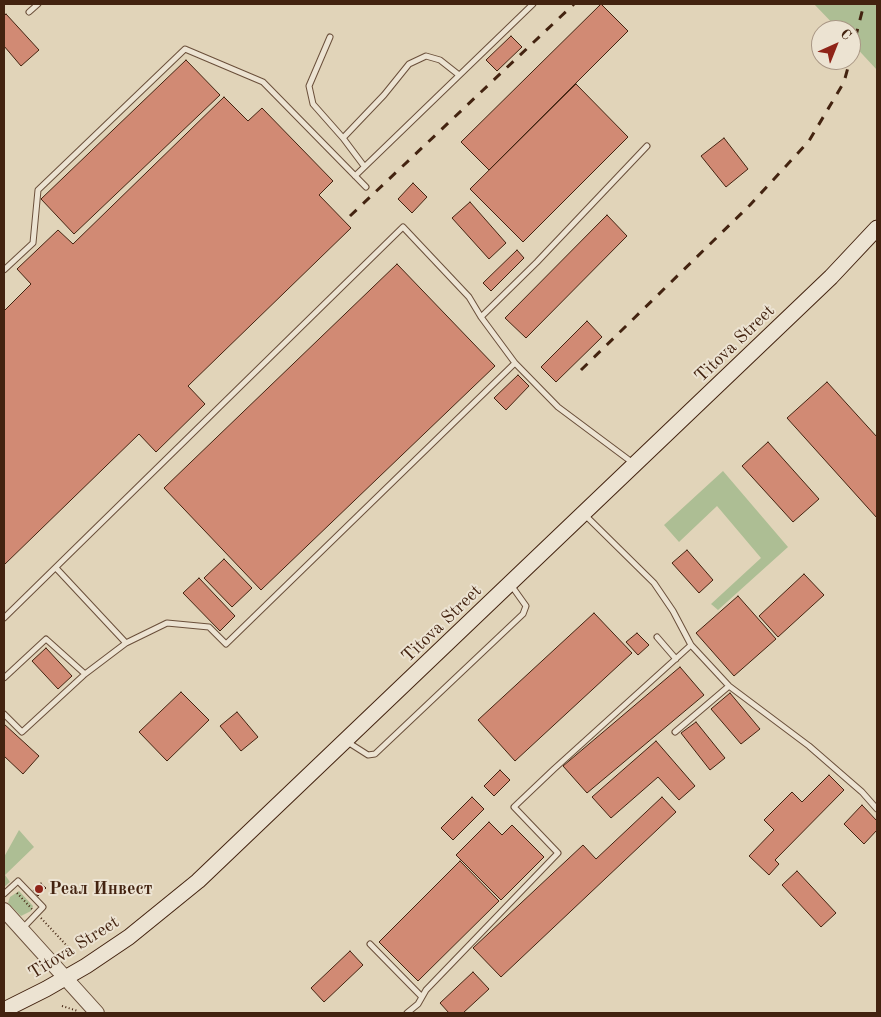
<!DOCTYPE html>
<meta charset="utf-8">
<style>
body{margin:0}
#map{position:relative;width:881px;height:1017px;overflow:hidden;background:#e1d4b9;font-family:"Old Standard TT",serif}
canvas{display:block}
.frame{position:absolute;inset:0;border:5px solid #432310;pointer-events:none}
.north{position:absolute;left:811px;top:20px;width:50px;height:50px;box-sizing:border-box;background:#ece3d2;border:1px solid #a89684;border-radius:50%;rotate:44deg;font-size:14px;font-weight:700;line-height:20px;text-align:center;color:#432310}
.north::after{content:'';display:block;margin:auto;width:18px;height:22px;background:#8f2418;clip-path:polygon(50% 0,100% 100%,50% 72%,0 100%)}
</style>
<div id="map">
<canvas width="881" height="1017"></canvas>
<div class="frame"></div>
<div class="north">С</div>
</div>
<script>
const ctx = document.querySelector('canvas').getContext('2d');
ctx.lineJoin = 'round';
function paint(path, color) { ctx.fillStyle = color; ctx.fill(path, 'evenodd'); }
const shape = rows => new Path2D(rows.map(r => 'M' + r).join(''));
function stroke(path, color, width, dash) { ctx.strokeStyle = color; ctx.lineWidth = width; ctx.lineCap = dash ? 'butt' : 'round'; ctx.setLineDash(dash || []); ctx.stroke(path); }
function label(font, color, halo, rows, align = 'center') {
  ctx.font = font + ' "Old Standard TT",serif'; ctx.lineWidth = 4; ctx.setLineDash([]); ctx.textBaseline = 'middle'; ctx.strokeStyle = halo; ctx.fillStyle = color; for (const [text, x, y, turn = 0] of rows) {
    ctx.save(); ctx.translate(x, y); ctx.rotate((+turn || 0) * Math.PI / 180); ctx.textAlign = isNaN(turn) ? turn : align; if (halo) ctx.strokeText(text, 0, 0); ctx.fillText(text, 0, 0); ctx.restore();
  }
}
paint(shape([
 [814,4,877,4,877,70,851,42,851,30,839,30],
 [723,471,788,547,718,610,711,604,761,558,717,506,679,542,664,525],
 [19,830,34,847,5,875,10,882,4,887,4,857],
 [19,891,33,906,31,911,21,916,8,903,10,897]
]), '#adbe94');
const building = shape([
 [601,4,628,31,489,170,461,142,601,4],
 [6,14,39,50,21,66,4,46,4,16,6,14],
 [511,36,522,47,497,71,486,60,511,36],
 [186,60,220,95,74,234,41,199,186,60],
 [576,84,628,137,523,242,470,189,576,84],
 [224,97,248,121,262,108,333,181,319,195,351,228,188,386,205,404,156,452,139,434,4,565,4,311,31,284,17,269,58,230,73,244,224,97],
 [724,138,748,169,726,187,701,156,724,138],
 [413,183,427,197,412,213,398,199,413,183],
 [470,202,506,243,489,259,452,218,470,202],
 [607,215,627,236,526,338,505,318,607,215],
 [517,250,524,258,491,291,483,283,517,250],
 [397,264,495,366,261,590,164,488,397,264],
 [587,321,602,337,556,382,541,367,587,321],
 [518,375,529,386,506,410,494,398,518,375],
 [827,382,877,437,877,518,787,418,827,382],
 [768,442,819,499,793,522,742,466,768,442],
 [687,550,713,580,699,593,672,563,687,550],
 [224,559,252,588,232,607,204,578,224,559],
 [804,574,824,595,778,637,759,616,804,574],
 [199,578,235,616,220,631,183,593,199,578],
 [738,596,776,639,734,676,696,633,738,596],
 [594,613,632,653,515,761,478,720,594,613],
 [637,633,649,645,638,655,626,642,637,633],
 [46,648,72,676,58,689,32,661,46,648],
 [680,667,704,695,587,793,563,766,680,667],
 [181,692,209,720,167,761,139,732,181,692],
 [730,693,760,729,741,744,711,709,730,693],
 [237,712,258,737,241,751,220,726,237,712],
 [696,722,725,758,710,770,681,733,696,722],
 [4,724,39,756,23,774,4,756,4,724],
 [656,741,695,786,679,800,658,777,611,818,592,797,656,741],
 [500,770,510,780,494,796,484,786,500,770],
 [829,775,844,790,775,860,779,864,769,875,749,856,774,830,764,820,792,792,802,802,829,775],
 [472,797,484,809,453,840,441,828,472,797],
 [662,797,676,812,501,977,473,948,583,845,596,859,662,797],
 [862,805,877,821,877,830,864,844,844,824,862,805],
 [489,822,502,835,512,825,544,857,501,900,456,855,489,822],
 [460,861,499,901,418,981,379,942,460,861],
 [797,871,836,913,821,927,782,885,797,871],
 [41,883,46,888,38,896,33,890,41,883],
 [350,951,363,965,324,1002,311,988,350,951],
 [473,972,489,989,463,1013,449,1013,440,1003,473,972]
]);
paint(building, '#d18a74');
stroke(building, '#432310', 1);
const service = shape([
 [29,12,38,4],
 [330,37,309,86,313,104,343,138],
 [364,166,343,138,384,95,409,64,426,56,440,60,459,75],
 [355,176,533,4],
 [4,270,33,243,38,190,185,49,263,82,366,187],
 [481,317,537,262,647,146],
 [515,363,558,407,633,463],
 [585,515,654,583,673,611,691,645],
 [4,618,403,227,469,297,481,317,515,363,226,644,209,627,167,623,126,643,56,568],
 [657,637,676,659],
 [4,678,46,639,85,674],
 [4,714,22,732,85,674,126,643],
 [675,732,729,686],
 [346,741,368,755,375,754,523,614,526,606,511,585],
 [4,894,18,881,43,907,22,929],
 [370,944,422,997],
 [407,1013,418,1004,426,990,558,853,514,807,554,769,691,645,729,686,809,746,862,792,877,809]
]);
const tertiary = shape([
 [4,910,97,1013]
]);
const secondary = shape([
 [4,1010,46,989,86,966,129,937,198,881,831,277,877,228]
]);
stroke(service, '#6a4f3a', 7);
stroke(tertiary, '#6a4f3a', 16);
stroke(secondary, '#432310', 17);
stroke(shape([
 [17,893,32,909],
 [41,918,68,947],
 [62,1006,78,1011]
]), '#432310', 2, [1, 2.5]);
stroke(service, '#ece3d2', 5);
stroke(tertiary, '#ece3d2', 14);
stroke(secondary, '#ece3d2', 15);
stroke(shape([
 [851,55,864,4],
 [350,216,574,4],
 [581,370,750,205,809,141,844,82,850,60]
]), '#432310', 3, [9, 9]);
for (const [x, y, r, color] of [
 [39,889,5,"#8f2418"]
]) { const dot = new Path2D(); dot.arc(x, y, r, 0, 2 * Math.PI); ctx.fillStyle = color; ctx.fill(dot); stroke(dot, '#ece3d2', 2); }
label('18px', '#432310', '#ece3d2', [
 ["Titova Street",735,344,-44],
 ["Titova Street",442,624,-44],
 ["Titova Street",74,948,-32]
]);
label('bold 18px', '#432310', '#ece3d2', [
 ["Реал Инвест",49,889]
], 'left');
</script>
